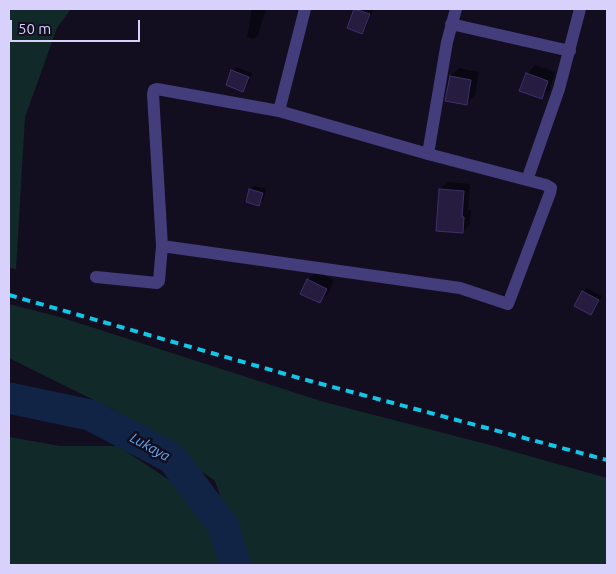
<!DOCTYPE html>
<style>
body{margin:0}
#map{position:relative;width:616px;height:574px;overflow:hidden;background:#120e20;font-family:Ubuntu,sans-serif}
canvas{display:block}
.frame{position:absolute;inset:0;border:10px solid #d8d1fc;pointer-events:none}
.scale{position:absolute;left:10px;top:20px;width:130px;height:22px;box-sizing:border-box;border:2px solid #d8d1fc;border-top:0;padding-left:6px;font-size:15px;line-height:18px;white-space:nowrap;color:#d8d1fc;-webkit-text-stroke:4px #120e20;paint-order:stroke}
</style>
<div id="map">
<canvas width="616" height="574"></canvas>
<div class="frame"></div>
<div class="scale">50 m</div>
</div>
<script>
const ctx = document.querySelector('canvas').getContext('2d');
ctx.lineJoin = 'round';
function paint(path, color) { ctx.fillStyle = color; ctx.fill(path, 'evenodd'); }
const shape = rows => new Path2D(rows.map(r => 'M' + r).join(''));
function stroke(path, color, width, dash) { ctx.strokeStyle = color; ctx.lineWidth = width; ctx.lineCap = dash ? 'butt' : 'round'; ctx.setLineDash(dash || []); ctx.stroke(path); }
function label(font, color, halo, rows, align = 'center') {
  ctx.font = font + ' Ubuntu,sans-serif'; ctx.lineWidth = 5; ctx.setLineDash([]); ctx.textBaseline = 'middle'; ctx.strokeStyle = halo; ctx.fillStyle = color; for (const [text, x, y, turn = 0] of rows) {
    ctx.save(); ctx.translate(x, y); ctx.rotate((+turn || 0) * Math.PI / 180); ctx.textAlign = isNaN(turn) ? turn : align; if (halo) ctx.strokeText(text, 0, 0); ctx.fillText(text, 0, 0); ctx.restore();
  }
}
paint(shape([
 [9,9,71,9,57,28,25,117,16,269,9,268],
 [9,304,60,317,324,402,490,445,607,478,607,565,243,565,215,481,114,410,9,358],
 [9,437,60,446,118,446,180,487,213,525,220,565,9,565]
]), '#122929');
paint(shape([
 [252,9,266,9,258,35,254,39,247,37],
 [356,9,368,9,373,10,366,28,362,32,348,27],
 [535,65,555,72,550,89,541,98,527,74],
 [236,67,252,73,247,86,243,90,233,71],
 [459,68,479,72,475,95,466,104,451,76],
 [448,182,470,184,468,210,471,210,470,224,463,232,440,189],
 [254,186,266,189,263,200,259,204,250,190],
 [316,271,334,280,328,294,319,302,308,280],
 [587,288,602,296,595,310,591,313,583,292]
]), '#0007');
stroke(shape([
 [9,398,90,415,172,458,224,527,235,565]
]), '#122445', 31);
const building = shape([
 [354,9,370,14,362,34,347,28,354,9],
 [231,70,249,77,243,92,226,85,231,70],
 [526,73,548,81,542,99,519,91,526,73],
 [450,76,471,80,467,105,445,101,450,76],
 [249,189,263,193,259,206,246,202,249,189],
 [439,189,464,191,462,217,464,217,463,233,436,231,439,189],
 [307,279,327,289,320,303,300,294,307,279],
 [582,291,599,300,591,315,574,306,582,291]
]);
paint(building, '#251c3f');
stroke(building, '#3e306a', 1);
stroke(shape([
 [451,24,570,51],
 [279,111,305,9],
 [428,154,447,42,456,9],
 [527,180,559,89,580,9],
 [96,277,157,283,159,281,162,246,153,94,154,90,157,89,279,111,428,154,546,185,551,188,550,193,508,304,460,288,162,246]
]), '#433d7b', 12);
stroke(shape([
 [9,295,299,378,607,460]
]), '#11c6e7', 4, [8, 6]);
label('italic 14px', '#66aaf4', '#120e20', [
 ["Lukaya",150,447,29]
]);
</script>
